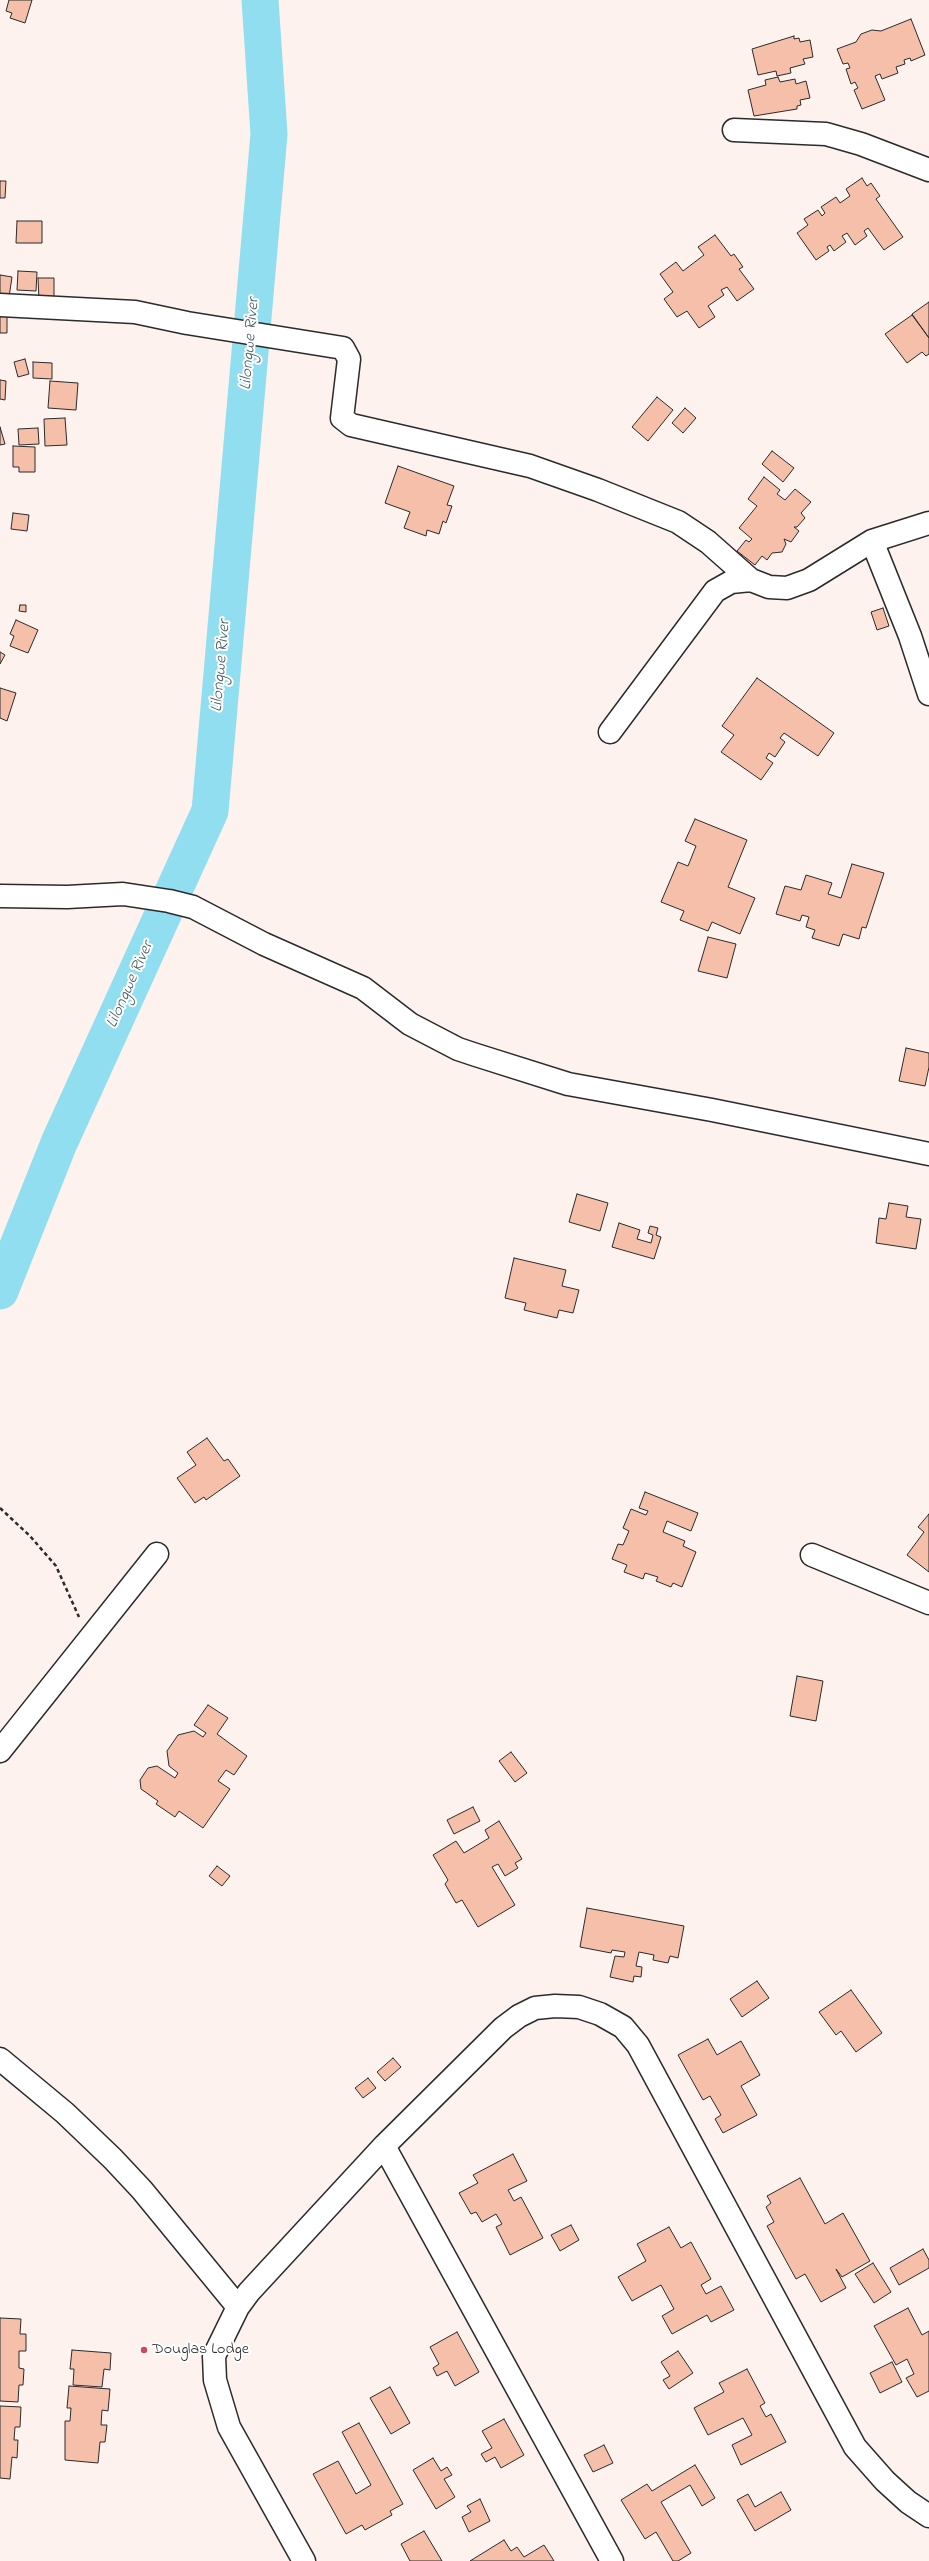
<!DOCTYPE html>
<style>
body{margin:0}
canvas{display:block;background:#fdf2ee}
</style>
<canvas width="929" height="2561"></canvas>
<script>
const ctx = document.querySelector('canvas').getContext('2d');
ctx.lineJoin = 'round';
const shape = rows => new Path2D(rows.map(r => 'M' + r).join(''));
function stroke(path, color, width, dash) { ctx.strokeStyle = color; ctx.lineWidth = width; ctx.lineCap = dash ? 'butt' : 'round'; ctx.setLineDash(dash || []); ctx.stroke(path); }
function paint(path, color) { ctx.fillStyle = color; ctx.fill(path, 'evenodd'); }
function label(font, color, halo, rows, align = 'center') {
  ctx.font = font + ' "Indie Flower",sans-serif'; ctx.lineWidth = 4; ctx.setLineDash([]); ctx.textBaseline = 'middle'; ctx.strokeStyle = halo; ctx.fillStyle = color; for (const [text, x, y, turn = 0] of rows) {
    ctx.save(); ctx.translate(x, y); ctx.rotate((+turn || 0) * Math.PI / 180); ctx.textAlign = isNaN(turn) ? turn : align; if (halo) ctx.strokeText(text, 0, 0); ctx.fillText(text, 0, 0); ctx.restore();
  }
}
stroke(shape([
 [0,1291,59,1143,210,811,269,134,260,0]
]), '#91def0', 37);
const building = shape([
 [9,0,32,0,25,23,10,18,12,13,6,11,9,0],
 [911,19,925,55,911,61,910,58,904,60,905,64,896,67,898,73,882,79,880,74,875,76,885,100,862,109,854,90,858,88,855,82,851,84,846,69,850,68,848,63,843,64,837,49,856,42,861,34,872,30,881,31,911,19],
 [794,36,794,39,799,38,800,42,810,40,813,57,803,59,805,64,790,68,791,73,777,76,776,71,758,75,752,49,794,36],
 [778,77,780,82,795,79,796,84,806,81,810,98,800,100,801,105,797,106,797,109,754,116,748,90,766,85,765,80,778,77],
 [862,178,867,186,871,183,880,196,876,199,903,237,884,250,868,228,864,231,867,236,855,245,847,233,842,236,846,242,834,251,830,245,827,247,829,251,816,260,797,233,808,225,804,219,818,210,822,216,825,213,821,207,836,197,840,203,850,196,846,189,862,178],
 [0,181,6,181,5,198,0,198,0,181],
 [17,221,42,221,42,243,16,243,17,221],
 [715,235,731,256,734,254,743,267,739,269,754,289,737,301,727,287,721,290,724,295,708,306,715,317,699,328,687,311,677,317,664,299,673,292,660,274,676,262,683,271,704,255,698,247,715,235],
 [18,271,37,272,36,291,17,290,18,271],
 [0,275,12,277,9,297,0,296,0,275],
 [38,278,54,278,54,300,39,300,38,278],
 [929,302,929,338,912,314,929,302],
 [0,314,7,314,7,333,0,333,0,314],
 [912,315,929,338,929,354,926,356,922,352,907,363,885,334,912,315],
 [25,359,29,374,18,377,14,362,25,359],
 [33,362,52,363,52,379,33,378,33,362],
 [0,380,6,381,5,400,0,399,0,380],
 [50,381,78,383,76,410,48,408,50,381],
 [657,397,673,410,648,441,632,427,657,397],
 [685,408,696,418,683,433,672,423,685,408],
 [65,418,67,445,45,446,44,419,65,418],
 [0,427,5,444,0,445,0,427],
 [38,428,39,444,19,445,18,429,38,428],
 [13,446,35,447,35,472,19,472,19,467,13,467,13,446],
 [772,451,794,468,783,482,762,464,772,451],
 [398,466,454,486,447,505,452,506,446,523,443,521,439,534,427,530,426,536,404,528,410,512,385,503,398,466],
 [764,477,780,490,777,494,785,500,795,489,811,502,801,513,805,518,797,527,794,527,799,531,791,542,784,539,786,544,782,552,772,553,767,560,762,556,755,565,737,551,746,540,749,542,752,539,739,528,757,506,748,499,764,477],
 [13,513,29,515,27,531,11,529,13,513],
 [20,605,26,605,26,612,19,611,20,605],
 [883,608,889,626,877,630,871,612,883,608],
 [16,620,38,630,28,653,10,646,14,636,10,634,16,620],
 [0,652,5,655,0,664,0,652],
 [757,678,834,733,818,756,784,733,780,738,785,742,775,757,769,753,766,758,773,763,761,780,721,752,734,735,722,726,757,678],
 [0,688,16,693,7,721,0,718,0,688],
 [695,819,747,840,728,887,755,898,740,934,712,922,708,931,680,920,684,911,661,902,678,862,688,866,696,846,685,841,695,819],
 [852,864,884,873,866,928,862,927,859,939,843,934,839,946,812,938,815,930,806,927,809,917,802,915,800,921,776,914,785,886,801,890,806,875,832,883,828,894,841,898,852,864],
 [708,937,736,944,727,978,698,971,708,937],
 [906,1048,929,1053,929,1067,925,1086,899,1081,906,1048],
 [577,1194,608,1203,600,1231,569,1222,577,1194],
 [889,1203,908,1206,906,1217,921,1219,916,1249,876,1243,879,1218,886,1219,889,1203],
 [619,1223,640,1230,637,1239,651,1243,653,1235,648,1233,650,1226,658,1228,656,1235,661,1237,654,1259,612,1247,619,1223],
 [514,1258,566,1270,562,1286,579,1290,573,1313,559,1310,557,1318,524,1310,526,1303,505,1298,514,1258],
 [207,1438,224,1461,228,1459,240,1476,206,1500,204,1497,195,1503,177,1478,196,1465,187,1452,207,1438],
 [645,1492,698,1513,691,1531,667,1521,663,1532,685,1541,683,1546,696,1552,682,1587,673,1583,671,1587,656,1581,658,1577,645,1573,643,1579,624,1572,627,1565,612,1559,618,1544,623,1545,629,1531,623,1528,631,1509,646,1515,648,1511,639,1508,645,1492],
 [929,1514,929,1572,907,1555,924,1532,918,1527,929,1514],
 [797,1676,823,1681,816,1721,790,1716,797,1676],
 [208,1705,228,1718,217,1734,247,1756,234,1775,226,1770,218,1781,230,1789,203,1828,179,1811,175,1817,156,1804,158,1801,141,1789,140,1780,148,1768,157,1766,175,1778,178,1773,169,1766,167,1751,178,1735,194,1731,203,1737,206,1733,194,1725,208,1705],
 [511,1752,527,1773,515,1782,499,1761,511,1752],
 [473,1807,480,1821,454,1834,447,1820,473,1807],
 [499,1821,522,1859,515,1863,518,1868,505,1876,498,1864,492,1867,515,1905,478,1927,462,1900,456,1903,445,1884,448,1880,433,1855,456,1841,464,1853,489,1838,485,1830,499,1821],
 [217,1866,230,1876,222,1886,209,1876,217,1866],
 [587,1908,684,1926,678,1958,670,1956,668,1963,653,1960,654,1955,639,1952,636,1966,642,1967,641,1977,634,1976,633,1982,610,1977,615,1956,624,1957,625,1952,612,1950,611,1953,580,1947,587,1908],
 [757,1981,769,1998,742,2017,730,1999,757,1981],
 [851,1990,882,2033,856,2052,841,2031,836,2035,819,2012,851,1990],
 [708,2039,717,2055,741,2041,760,2075,741,2086,757,2115,723,2133,715,2119,721,2115,710,2096,703,2100,678,2055,708,2039],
 [393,2058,401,2067,385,2081,377,2072,393,2058],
 [368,2078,376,2088,363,2098,355,2088,368,2078],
 [513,2154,527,2181,508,2190,514,2201,521,2197,543,2238,510,2255,496,2227,502,2224,496,2214,482,2222,476,2212,471,2214,459,2193,478,2183,473,2175,513,2154],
 [800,2178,825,2224,843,2213,870,2261,842,2277,836,2269,846,2288,821,2302,805,2274,796,2279,767,2226,774,2222,766,2207,771,2203,767,2196,800,2178],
 [571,2225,579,2240,560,2251,551,2235,571,2225],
 [669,2227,681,2248,691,2242,711,2279,701,2285,706,2294,721,2286,734,2310,711,2322,707,2315,672,2334,662,2316,674,2309,661,2285,632,2301,618,2277,646,2261,637,2244,669,2227],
 [923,2249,929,2260,929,2268,899,2285,890,2268,923,2249],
 [873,2263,891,2292,874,2303,855,2274,873,2263],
 [908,2308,922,2335,929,2331,929,2391,917,2397,906,2378,914,2374,907,2359,896,2365,874,2326,908,2308],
 [0,2318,21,2319,20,2334,26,2334,26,2351,19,2351,19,2368,24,2369,23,2385,19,2385,18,2402,0,2401,0,2318],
 [457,2332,479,2372,455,2386,447,2371,437,2376,433,2368,439,2364,430,2347,457,2332],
 [72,2350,111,2353,110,2370,104,2369,102,2387,73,2385,74,2369,70,2369,72,2350],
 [678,2351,693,2373,669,2389,663,2380,670,2376,661,2362,678,2351],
 [892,2362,902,2382,880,2393,870,2373,892,2362],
 [747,2369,765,2403,760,2406,766,2417,771,2414,786,2442,741,2465,732,2445,752,2435,743,2418,708,2435,694,2408,724,2392,719,2383,747,2369],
 [69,2386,110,2389,108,2411,102,2410,101,2425,107,2425,105,2442,100,2442,98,2463,65,2460,65,2421,70,2421,71,2408,67,2408,69,2386],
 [390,2387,410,2423,391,2434,370,2398,390,2387],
 [0,2406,21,2407,20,2427,15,2427,14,2440,18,2440,17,2458,12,2457,10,2479,0,2478,0,2406],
 [504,2419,524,2455,501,2468,495,2457,486,2462,481,2454,492,2448,482,2431,504,2419],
 [359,2423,403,2504,390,2511,392,2515,365,2530,362,2525,346,2534,313,2474,338,2461,356,2494,371,2485,342,2432,359,2423],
 [604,2445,613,2463,593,2472,584,2455,604,2445],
 [433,2458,441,2471,447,2467,452,2475,444,2479,455,2497,436,2509,413,2470,433,2458],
 [695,2465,715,2498,702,2506,690,2485,661,2502,691,2553,678,2561,673,2561,656,2532,645,2539,621,2500,647,2484,652,2491,695,2465],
 [781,2492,791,2510,755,2531,737,2500,748,2494,755,2507,781,2492],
 [480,2499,490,2521,469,2532,462,2517,471,2512,467,2506,480,2499],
 [424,2531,442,2561,410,2561,401,2544,424,2531],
 [504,2540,511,2551,517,2547,524,2557,544,2545,554,2561,470,2561,504,2540]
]);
paint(building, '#f5bfa9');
stroke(building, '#2b2b2b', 1);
const minor = shape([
 [734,130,826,134,861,144,929,170],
 [0,305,135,312,187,323,343,348,349,359,342,418,351,425,530,466,598,490,678,522,708,542,751,580,769,587,787,588,809,580,872,541,929,523],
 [872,541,910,636,929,694],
 [610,732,715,591,731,582,751,580],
 [0,896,67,897,123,894,169,901,193,907,264,944,363,988,410,1024,458,1049,476,1055,568,1084,712,1110,929,1154],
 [812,1555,929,1603],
 [0,1751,157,1554],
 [0,2059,65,2113,113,2159,142,2190,238,2307],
 [384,2146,612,2561],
 [304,2561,229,2427,215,2380,214,2356,238,2307,249,2292,384,2146,503,2028,519,2016,535,2008,555,2006,579,2007,600,2014,623,2027,638,2045,855,2447,885,2481,908,2502,929,2516]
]);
stroke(minor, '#2b2b2b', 25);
stroke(shape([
 [0,1508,30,1536,56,1566,79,1617]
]), '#2b2b2b', 2.5, [4, 3]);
stroke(minor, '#fff', 22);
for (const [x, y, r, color] of [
 [144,2350,4,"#d1495b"]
]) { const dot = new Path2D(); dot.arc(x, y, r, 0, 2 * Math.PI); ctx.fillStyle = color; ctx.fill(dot); stroke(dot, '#fff', 1.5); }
label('16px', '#2b2b2b', '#fff', [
 ["Douglas Lodge",152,2350]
], 'left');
label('italic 17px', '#4a6166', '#fff', [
 ["Lilongwe River",251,344,-85],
 ["Lilongwe River",222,666,-85],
 ["Lilongwe River",131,985,-66]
]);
</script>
